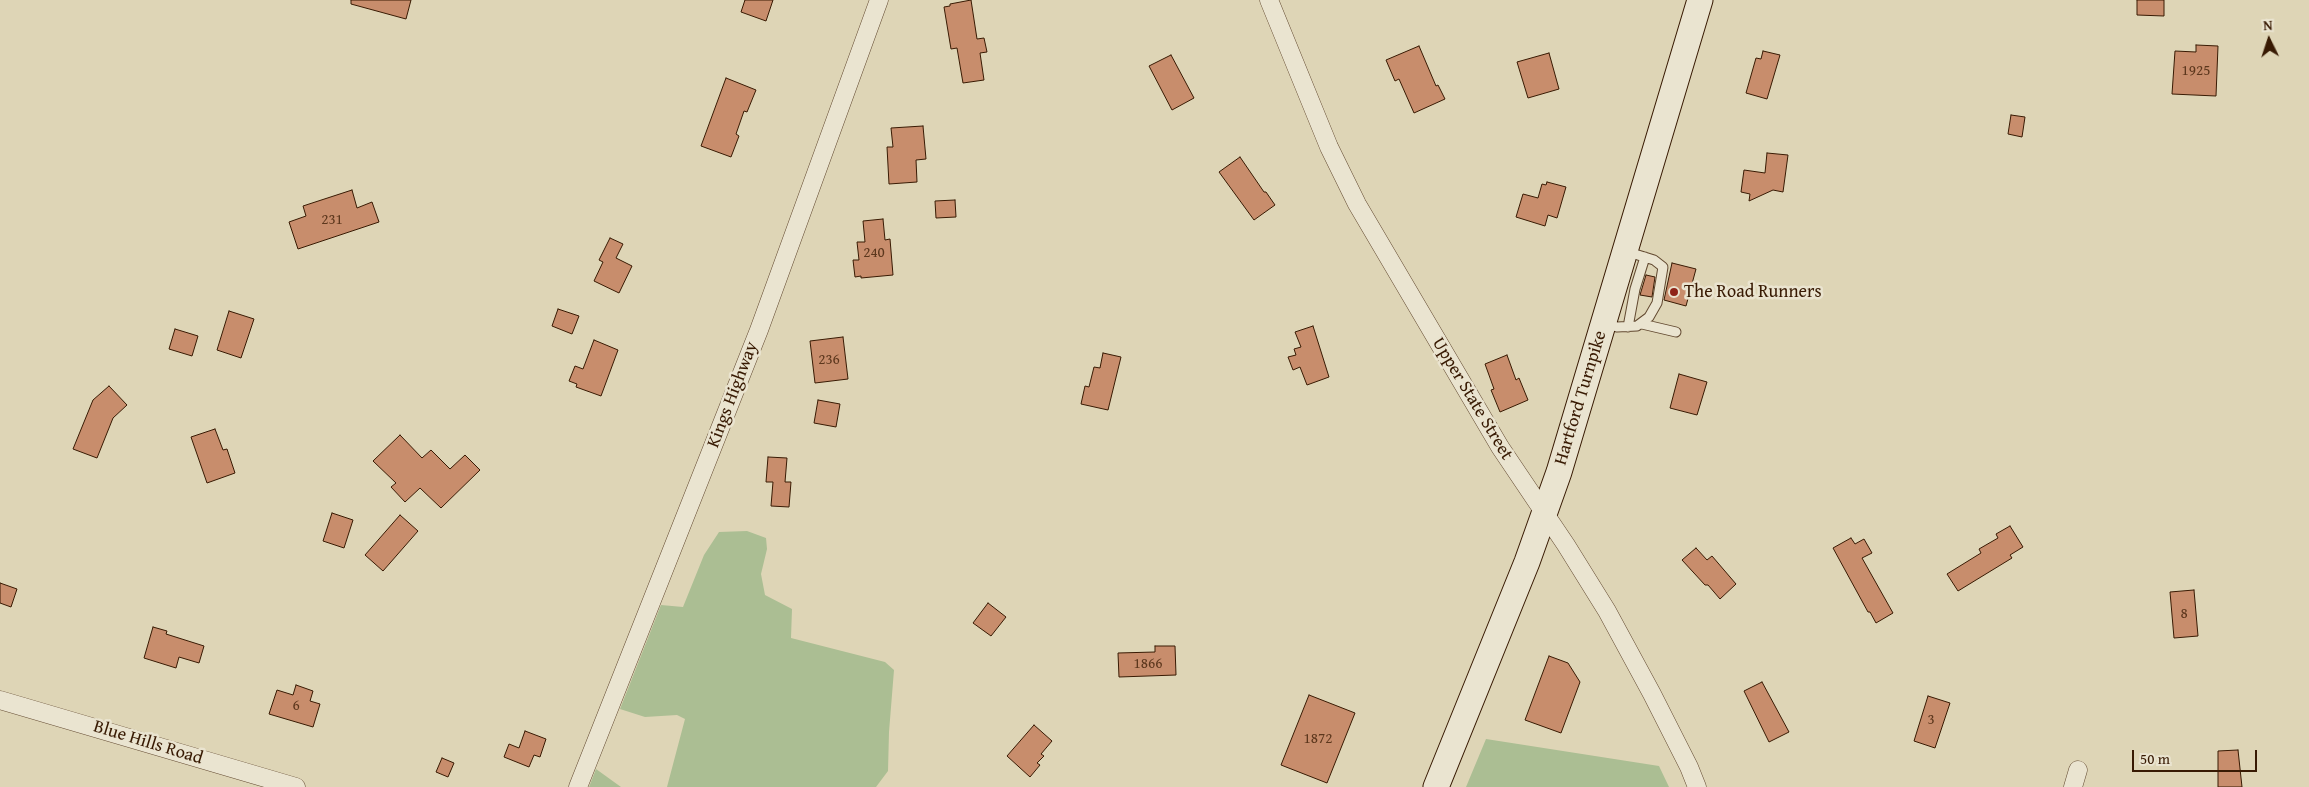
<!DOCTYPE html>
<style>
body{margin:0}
#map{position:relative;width:2309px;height:787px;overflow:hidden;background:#ded5b6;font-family:"Gentium Book Plus",serif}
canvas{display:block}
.north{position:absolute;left:2244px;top:15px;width:50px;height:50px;-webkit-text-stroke:4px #eae4d0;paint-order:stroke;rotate:356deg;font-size:14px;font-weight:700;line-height:20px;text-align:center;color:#381a03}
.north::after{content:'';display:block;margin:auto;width:18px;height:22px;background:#381a03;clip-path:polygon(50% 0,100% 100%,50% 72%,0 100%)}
.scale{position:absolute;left:2132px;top:750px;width:125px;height:22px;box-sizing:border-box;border:2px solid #381a03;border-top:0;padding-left:6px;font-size:15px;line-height:18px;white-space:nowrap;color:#381a03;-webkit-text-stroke:4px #eae4d0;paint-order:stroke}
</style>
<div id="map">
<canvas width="2309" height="787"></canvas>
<div class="north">N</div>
<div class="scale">50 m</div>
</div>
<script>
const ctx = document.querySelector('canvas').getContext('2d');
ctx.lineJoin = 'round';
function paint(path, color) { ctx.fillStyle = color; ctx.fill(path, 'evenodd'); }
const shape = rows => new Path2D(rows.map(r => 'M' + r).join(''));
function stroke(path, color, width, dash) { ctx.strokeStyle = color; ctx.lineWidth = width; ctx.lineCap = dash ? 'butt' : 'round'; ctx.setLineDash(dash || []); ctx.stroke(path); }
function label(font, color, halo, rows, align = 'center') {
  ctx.font = font + ' "Gentium Book Plus",serif'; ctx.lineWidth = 5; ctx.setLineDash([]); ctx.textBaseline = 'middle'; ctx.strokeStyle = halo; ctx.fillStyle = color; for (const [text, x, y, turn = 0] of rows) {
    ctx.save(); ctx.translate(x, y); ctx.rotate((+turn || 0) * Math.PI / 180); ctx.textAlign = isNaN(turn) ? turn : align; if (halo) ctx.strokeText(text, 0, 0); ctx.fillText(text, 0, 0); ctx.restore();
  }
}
paint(shape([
 [747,531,766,538,767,549,761,574,765,595,792,609,791,638,885,662,894,670,889,732,888,771,876,787,667,787,685,719,677,715,645,717,620,709,661,605,683,607,704,555,719,532],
 [1486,739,1659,766,1669,787,1466,787],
 [596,769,621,787,589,787]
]), '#abbe93');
const building = shape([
 [351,0,411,0,406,19,351,4,351,0],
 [745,0,773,0,766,21,741,12,745,0],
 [971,0,977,39,984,38,987,52,980,53,984,80,963,83,957,48,951,49,944,7,950,6,950,4,971,0],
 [2137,0,2164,0,2164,16,2137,15,2137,0],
 [2196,45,2218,46,2216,96,2172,94,2175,51,2196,52,2196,45],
 [1419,46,1436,86,1438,85,1445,99,1414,113,1399,79,1395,81,1386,60,1419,46],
 [1763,51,1780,55,1767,99,1746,93,1756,58,1761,59,1763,51],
 [1549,53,1559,89,1528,98,1517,62,1549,53],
 [1171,55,1194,98,1172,110,1149,66,1171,55],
 [726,78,756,90,747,112,744,111,736,134,739,136,731,157,701,146,726,78],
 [2011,115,2025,117,2022,137,2008,134,2011,115],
 [923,126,926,159,916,160,917,182,889,184,887,147,893,147,891,128,923,126],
 [1767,153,1788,155,1783,192,1773,190,1749,201,1750,194,1741,192,1744,170,1765,173,1767,153],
 [1240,157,1264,192,1266,192,1275,205,1254,220,1219,172,1240,157],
 [1547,182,1566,187,1557,218,1548,215,1545,226,1516,217,1523,194,1538,198,1542,184,1546,185,1547,182],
 [352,190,357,208,372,202,379,222,298,249,289,222,306,216,303,206,352,190],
 [955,200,956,217,936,218,935,201,955,200],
 [883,219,885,240,890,239,893,275,861,278,861,276,855,277,853,260,859,260,857,242,865,242,863,221,883,219],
 [610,238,623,244,616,258,632,266,619,293,594,281,603,262,599,260,610,238],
 [1672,263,1696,269,1686,306,1664,300,1672,263],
 [1646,275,1655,277,1652,297,1640,295,1646,275],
 [558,309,579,316,572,334,552,326,558,309],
 [229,311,254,319,241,358,217,350,229,311],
 [1313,326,1329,377,1307,385,1300,367,1293,370,1288,357,1296,355,1294,349,1301,347,1295,332,1313,326],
 [175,329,198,336,192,356,169,349,175,329],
 [843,337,848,379,815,383,810,341,843,337],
 [594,340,618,350,601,396,576,387,577,384,569,381,575,366,583,369,594,340],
 [1103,353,1121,357,1108,410,1081,404,1085,386,1089,387,1094,367,1100,368,1103,353],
 [1507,355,1516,380,1519,378,1528,400,1500,412,1491,390,1494,389,1485,364,1507,355],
 [1679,374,1707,382,1697,415,1670,408,1679,374],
 [109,386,127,405,113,418,97,458,73,449,93,400,109,386],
 [818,400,840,404,836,427,814,423,818,400],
 [215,429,223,450,227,449,235,473,207,483,191,437,215,429],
 [400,435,422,458,431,450,450,469,465,455,480,470,441,508,420,488,405,502,391,487,396,483,373,461,400,435],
 [768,457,787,458,785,482,791,482,789,507,771,506,773,482,766,482,768,457],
 [332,513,353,520,344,548,323,541,332,513],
 [400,515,418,531,383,571,365,555,400,515],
 [2010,526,2023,547,2010,555,2012,558,1958,591,1947,574,1981,553,1979,549,1998,538,1996,534,2010,526],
 [1851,538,1855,544,1864,539,1872,553,1862,558,1893,613,1876,623,1870,612,1868,612,1833,548,1851,538],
 [1696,548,1707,560,1712,556,1736,584,1720,599,1708,585,1705,585,1682,560,1696,548],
 [0,583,17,589,11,607,0,603,0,583],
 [2194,590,2198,636,2174,638,2170,592,2194,590],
 [988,603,1006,617,991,636,973,623,988,603],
 [153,627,167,631,166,634,204,646,199,663,179,657,176,668,144,658,153,627],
 [1155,646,1175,646,1176,675,1119,677,1118,653,1155,652,1155,646],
 [1549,656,1568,663,1580,682,1561,733,1525,720,1549,656],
 [1762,682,1789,732,1769,742,1744,691,1762,682],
 [296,685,313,691,310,701,320,704,313,727,269,714,277,690,293,695,296,685],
 [1309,695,1355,713,1327,783,1281,765,1309,695],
 [1928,696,1950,703,1935,748,1914,741,1928,696],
 [1034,725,1052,741,1041,754,1044,756,1037,763,1040,765,1030,777,1007,756,1034,725],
 [525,731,546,739,540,757,534,755,529,767,504,757,509,744,519,748,525,731],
 [2238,750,2242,787,2218,787,2218,751,2238,750],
 [442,758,454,763,448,777,436,772,442,758]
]);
paint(building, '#c88d6c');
stroke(building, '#381a03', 1);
const service = shape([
 [1605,323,1617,327,1637,326,1649,317,1657,303,1663,267,1654,260,1625,251],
 [1642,324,1676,332],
 [1628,327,1635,289,1645,257]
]);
const minor = shape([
 [1269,0,1329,147,1357,204,1500,447,1566,545,1607,611,1652,694,1689,767,1697,787],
 [0,700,296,787],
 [578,787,759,330,879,0],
 [2073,787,2078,770]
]);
const secondary = shape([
 [1436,787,1527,562,1559,472,1700,0]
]);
stroke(service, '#624930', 11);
stroke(minor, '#624930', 19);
stroke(secondary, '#381a03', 27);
stroke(service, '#eae4d0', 9);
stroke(minor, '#eae4d0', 18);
stroke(secondary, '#eae4d0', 25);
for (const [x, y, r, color] of [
 [1674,292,5,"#8f2418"]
]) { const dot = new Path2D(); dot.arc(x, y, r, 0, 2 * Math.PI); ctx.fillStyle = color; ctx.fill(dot); stroke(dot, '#eae4d0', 2); }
label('15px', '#5c371d', null, [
 ["1925",2196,71],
 ["231",332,220],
 ["240",874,253],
 ["236",829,360],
 ["8",2184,614],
 ["1866",1148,664],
 ["6",296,706],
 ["3",1931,720],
 ["1872",1318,739]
]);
label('18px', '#381a03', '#eae4d0', [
 ["The Road Runners",1684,292]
], 'left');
label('18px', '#381a03', '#eae4d0', [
 ["Kings Highway",733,395,-69],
 ["Hartford Turnpike",1581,398,-73],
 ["Upper State Street",1472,399,59],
 ["Blue Hills Road",148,743,17]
]);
</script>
